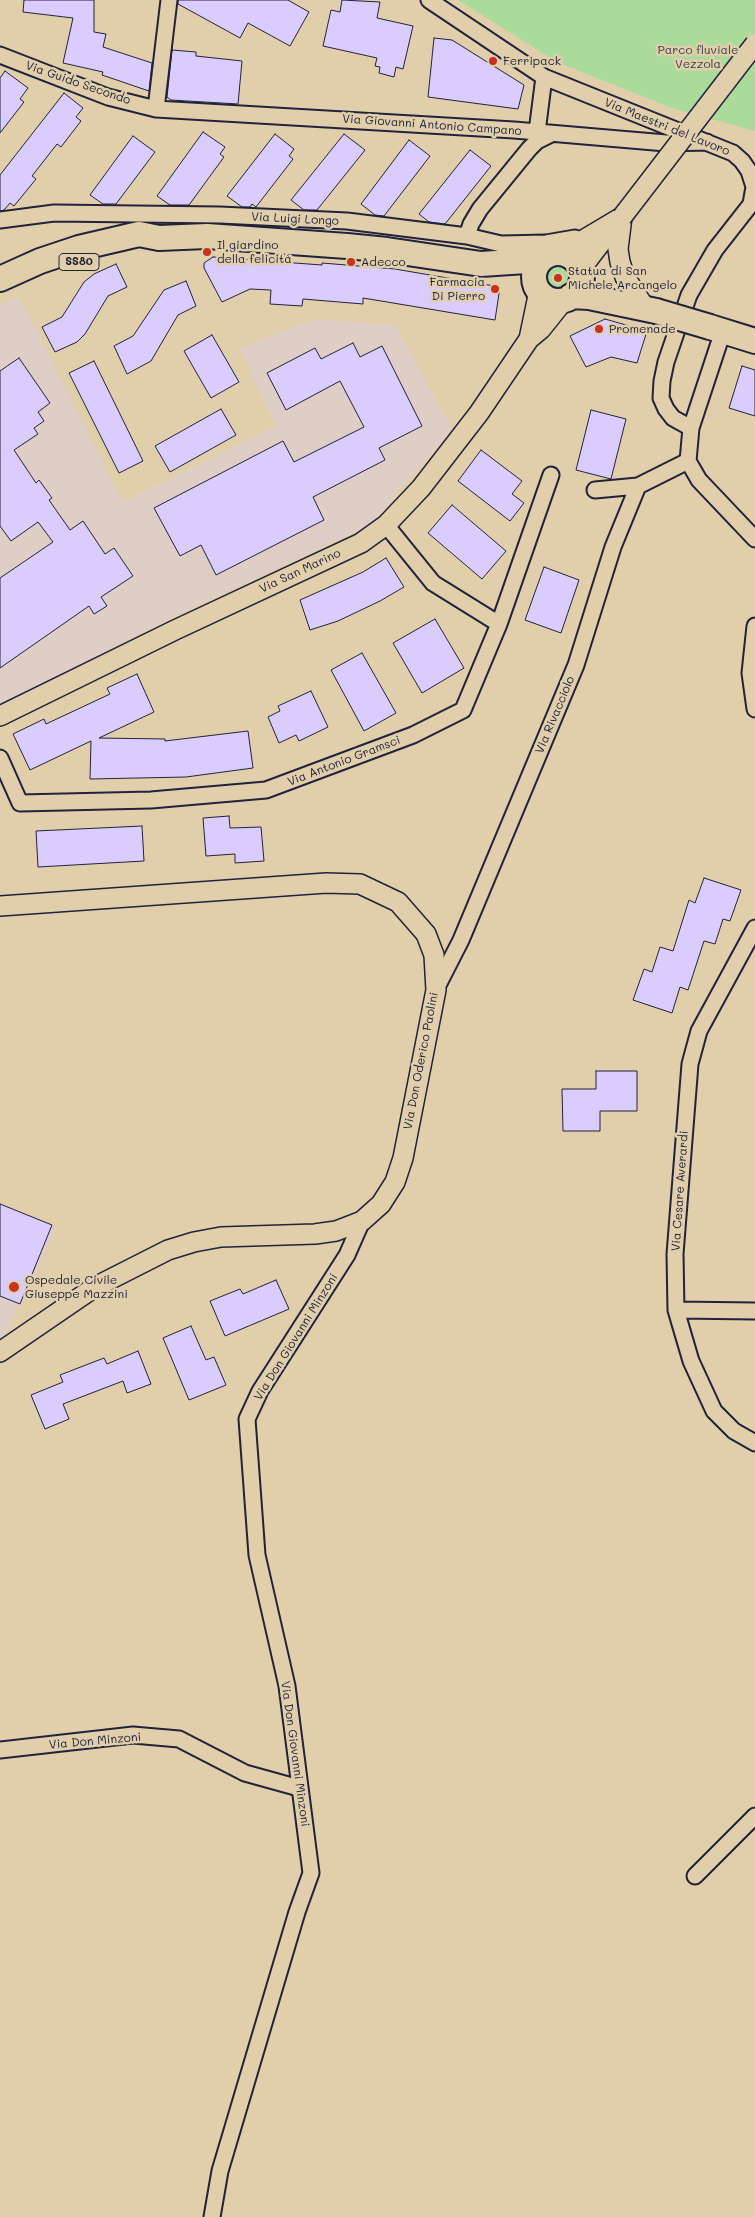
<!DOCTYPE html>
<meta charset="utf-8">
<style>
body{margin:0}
canvas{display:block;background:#e1cfac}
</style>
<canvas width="755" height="2217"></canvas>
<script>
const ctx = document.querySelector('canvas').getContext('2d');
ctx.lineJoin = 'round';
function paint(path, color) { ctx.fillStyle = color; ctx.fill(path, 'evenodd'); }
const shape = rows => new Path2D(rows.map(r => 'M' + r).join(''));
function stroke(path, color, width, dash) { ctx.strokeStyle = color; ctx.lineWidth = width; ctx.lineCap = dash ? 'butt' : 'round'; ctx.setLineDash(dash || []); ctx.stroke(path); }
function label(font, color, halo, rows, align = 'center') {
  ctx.font = font + ' Mali,sans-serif'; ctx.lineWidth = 5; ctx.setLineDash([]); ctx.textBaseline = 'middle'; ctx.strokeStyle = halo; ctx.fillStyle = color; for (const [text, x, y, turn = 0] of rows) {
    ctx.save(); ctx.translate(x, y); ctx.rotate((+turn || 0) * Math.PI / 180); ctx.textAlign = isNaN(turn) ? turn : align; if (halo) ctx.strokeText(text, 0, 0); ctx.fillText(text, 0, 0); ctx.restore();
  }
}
paint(shape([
 [19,297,123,502,276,426,240,349,313,319,395,325,452,429,371,524,170,619,0,705,0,304],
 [0,1204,57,1227,0,1346]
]), '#dfcec5');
paint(shape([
 [458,0,755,0,755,131,672,108,557,62],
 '544 278a13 13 0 1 1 26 0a13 13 0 1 1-26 0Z'
]), '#aadb9b');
const building = shape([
 [24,0,94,0,94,32,106,34,103,47,152,63,149,91,102,75,103,72,63,63,73,18,23,12,24,0],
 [178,0,288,0,309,12,290,46,248,23,240,38,178,4,178,0],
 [342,0,380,2,377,18,413,26,403,69,396,67,394,77,379,73,380,67,375,66,377,58,323,46,331,10,340,12,342,0],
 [434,38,452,40,524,85,518,109,428,97,434,38],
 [172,50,196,52,196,56,242,61,238,104,171,100,167,97,172,50],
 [5,71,28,88,20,99,24,102,0,133,0,78,5,71],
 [64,93,83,108,76,117,81,121,61,147,57,144,32,176,36,179,14,206,10,203,4,210,0,211,0,175,64,93],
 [203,132,225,147,220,154,224,157,189,205,170,205,157,196,203,132],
 [275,134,294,149,289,156,293,159,256,207,252,204,250,207,242,207,227,196,275,134],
 [344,134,365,150,317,210,304,210,291,200,344,134],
 [133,136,155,152,116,204,103,204,90,195,133,136],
 [409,140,430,156,384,216,375,215,361,204,409,140],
 [470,150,491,166,445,224,429,222,419,214,470,150],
 [213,257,322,265,322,263,395,269,500,287,495,320,363,298,363,304,303,299,302,306,270,304,271,290,250,289,222,302,204,268,204,263,213,257],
 [116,264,127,287,108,296,85,334,77,342,55,352,42,327,62,317,84,282,94,274,116,264],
 [186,281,196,306,178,315,151,361,127,374,114,346,133,336,164,290,186,281],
 [605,319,647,331,637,363,611,357,586,367,570,336,605,319],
 [212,335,239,382,211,398,184,351,212,335],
 [353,343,360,357,382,346,422,426,379,448,385,460,313,497,324,520,216,575,201,545,180,556,154,508,283,441,294,462,364,427,340,381,286,410,267,373,315,348,321,359,353,343],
 [19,358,50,403,38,412,44,421,34,428,38,434,14,450,36,483,39,480,52,498,49,500,70,530,83,521,105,554,114,548,133,576,101,597,107,606,94,614,89,606,0,668,0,578,53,542,38,522,11,541,0,526,0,371,19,358],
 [94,361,143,461,119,473,69,373,94,361],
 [742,366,755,370,755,416,729,408,742,366],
 [221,409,236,435,170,472,155,446,221,409],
 [591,410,626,419,611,479,576,470,591,410],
 [481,450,522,481,512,494,524,503,510,521,458,481,481,450],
 [452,505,506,551,482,579,428,533,452,505],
 [386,558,404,587,380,601,338,621,310,630,300,600,363,572,386,558],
 [544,567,579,580,561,633,525,620,544,567],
 [435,619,464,668,422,693,393,643,435,619],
 [362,653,396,713,364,731,331,670,362,653],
 [137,674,154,712,99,738,165,739,165,741,248,731,253,768,186,777,90,779,91,741,30,770,13,734,44,719,46,724,110,694,107,688,137,674],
 [311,691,328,727,299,741,296,735,279,743,268,717,280,711,278,706,311,691],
 [229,816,230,828,261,827,264,861,235,863,235,854,206,856,203,818,229,816],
 [142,826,144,861,38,867,36,831,142,826],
 [704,878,741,890,730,921,723,919,715,944,704,941,688,990,680,987,672,1013,633,1000,644,969,652,972,660,947,673,951,689,900,695,903,704,878],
 [596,1071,637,1071,637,1111,600,1111,600,1131,563,1131,562,1089,596,1089,596,1071],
 [0,1204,52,1225,20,1304,0,1296,0,1204],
 [276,1280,289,1309,225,1336,210,1301,240,1289,243,1294,276,1280],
 [191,1326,206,1360,214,1357,226,1385,189,1400,163,1338,191,1326],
 [138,1351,151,1384,127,1393,123,1381,63,1404,69,1419,45,1429,31,1395,63,1382,60,1375,104,1358,107,1364,138,1351]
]);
paint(building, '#dbccfe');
stroke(building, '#22223b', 1);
const minor = shape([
 [429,0,544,77,733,153,742,161,749,171,754,187,751,204,715,250,689,295,666,362,662,381,661,398,666,409,673,418,691,428],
 [0,55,108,97,156,109,514,130,666,143,707,142],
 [156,109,169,0],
 [537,132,544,77],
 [0,220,54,213,220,215,347,221,467,236,501,244,546,243,575,238],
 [467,236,471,224,480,209,529,149,537,141,551,134],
 [688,461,691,428,723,331],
 [688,461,699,480,755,539],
 [595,490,638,486],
 [386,525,433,583,499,624],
 [755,626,750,673,755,709],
 [0,758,20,803,151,800,266,790,413,735,463,710,499,624,551,475],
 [755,928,699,1031,690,1064,675,1254,676,1310,691,1361,714,1411,734,1431,755,1443],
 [436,989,461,940,576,665,613,547,638,486,688,461],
 [676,1310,755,1311],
 [0,1750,133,1735,179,1739,245,1773,299,1788],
 [695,1876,755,1816],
 [212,2217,220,2171,297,1912,311,1873,287,1686,257,1555,247,1419,260,1391,347,1255,362,1221]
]);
const tertiary = shape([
 [622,217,618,249,620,262,625,277,645,308],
 [555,253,575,245,622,217],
 [580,270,613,227],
 [529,339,539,291],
 [0,716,175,630,361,543,386,525,421,488,479,413,529,339,541,329,565,299],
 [0,906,326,883,360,884,398,902,426,934,434,955,436,990,403,1158,395,1182,381,1204,362,1221,336,1231,315,1234,221,1237,194,1242,168,1250,95,1287,0,1352]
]);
const primary = shape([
 '534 277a24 24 0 1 1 48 0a24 24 0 1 1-48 0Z',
 [0,279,40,261,79,248,139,234,159,238,207,236,347,246,387,250,481,264,541,260],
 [571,296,589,297,656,311],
 [710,327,755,341]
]);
stroke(minor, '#22223b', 19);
stroke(tertiary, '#22223b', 22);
stroke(primary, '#22223b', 28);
stroke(minor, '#e1cfac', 15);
stroke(tertiary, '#e1cfac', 19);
stroke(primary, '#e1cfac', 24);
const tertiaryBridge = shape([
 [622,217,755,44]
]);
const primaryBridge = shape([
 [656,311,710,327]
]);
stroke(tertiaryBridge, '#22223b', 22, []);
stroke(primaryBridge, '#22223b', 28, []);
stroke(tertiaryBridge, '#e1cfac', 19);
stroke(primaryBridge, '#e1cfac', 24);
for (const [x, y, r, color] of [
 [493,61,5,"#c8321e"],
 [207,252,5,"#c8321e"],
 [351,262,5,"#c8321e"],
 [558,278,5,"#c8321e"],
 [495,289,5,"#c8321e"],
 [599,329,5,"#c8321e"],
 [14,1287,6,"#c8321e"]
]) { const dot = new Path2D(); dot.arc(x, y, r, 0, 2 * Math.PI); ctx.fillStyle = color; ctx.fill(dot); stroke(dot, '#e1cfac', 2); }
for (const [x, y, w] of [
 [79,262,40]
]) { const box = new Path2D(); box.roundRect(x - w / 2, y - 8.5, w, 17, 4); ctx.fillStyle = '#e1cfac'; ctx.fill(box); stroke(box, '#22223b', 1); }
label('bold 11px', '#22223b', null, [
 ["SS80",79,262]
]);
label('12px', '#363e49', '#e1cfac', [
 ["Parco fluviale",698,50],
 ["Vezzola",698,64]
]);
label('12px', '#22223b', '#e1cfac', [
 ["Ferripack",503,61],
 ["Il giardino",217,245],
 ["della felicità",217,259],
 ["Adecco",361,262],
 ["Statua di San",568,271],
 ["Michele Arcangelo",568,285],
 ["Farmacia",485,282,"right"],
 ["Di Pierro",485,296,"right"],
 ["Promenade",609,329],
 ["Ospedale Civile",25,1280],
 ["Giuseppe Mazzini",25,1294]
], 'left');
label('12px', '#22223b', '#e1cfac', [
 ["Via Guido Secondo",78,83,19],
 ["Via Giovanni Antonio Campano",432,125,4],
 ["Via Maestri del Lavoro",667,127,22],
 ["Via Luigi Longo",295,219,3],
 ["Via San Marino",300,571,-25],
 ["Via Rivacciolo",555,715,-67],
 ["Via Antonio Gramsci",344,761,-21],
 ["Via Don Oderico Paolini",421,1061,-79],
 ["Via Cesare Averardi",680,1191,-86],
 ["Via Don Giovanni Minzoni",296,1337,-58],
 ["Via Don Minzoni",95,1741,-5],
 ["Via Don Giovanni Minzoni",295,1754,82]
]);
</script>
